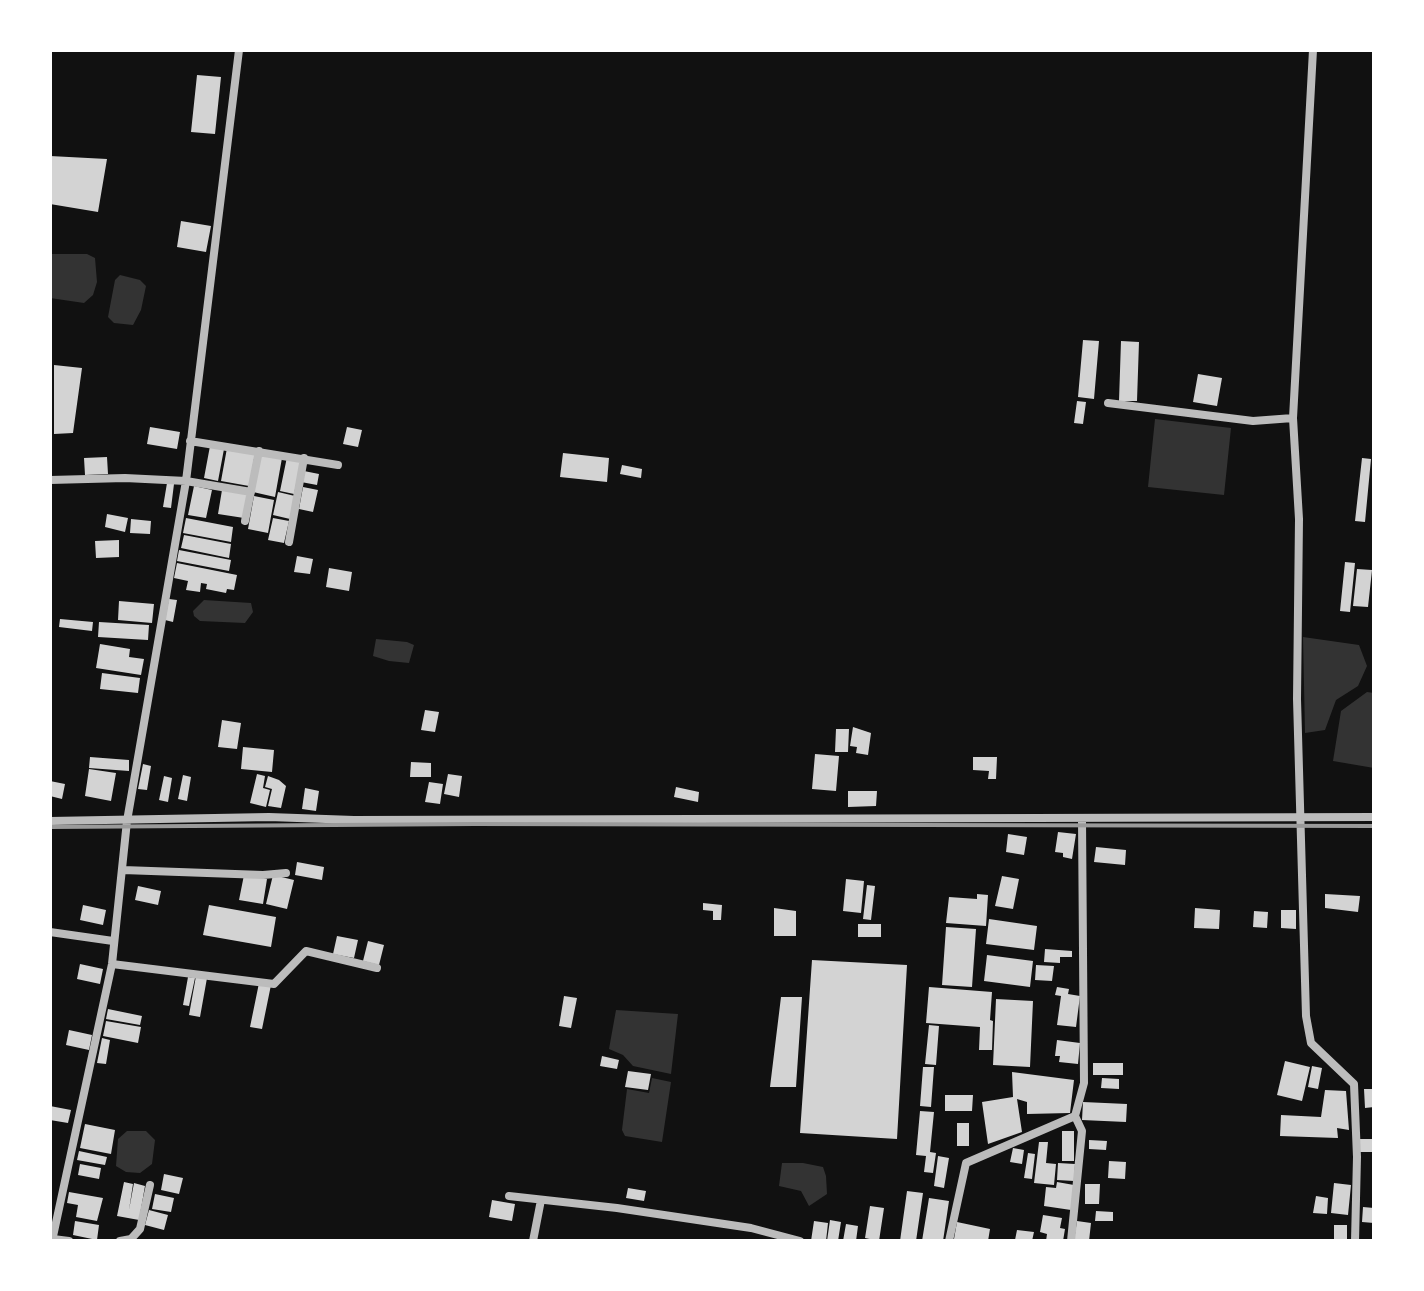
<!DOCTYPE html>
<style>
body{margin:0}
#map{position:relative;width:1424px;height:1291px;overflow:hidden;background:#111;font-family:"Fira Sans Condensed",sans-serif}
canvas{display:block}
.frame{position:absolute;inset:0;border:52px solid #fff;pointer-events:none}
</style>
<div id="map">
<canvas width="1424" height="1291"></canvas>
<div class="frame"></div>
</div>
<script>
const ctx = document.querySelector('canvas').getContext('2d');
ctx.lineJoin = 'round';
function paint(path, color) { ctx.fillStyle = color; ctx.fill(path, 'evenodd'); }
const shape = rows => new Path2D(rows.map(r => 'M' + r).join(''));
function stroke(path, color, width, dash) { ctx.strokeStyle = color; ctx.lineWidth = width; ctx.lineCap = dash ? 'butt' : 'round'; ctx.setLineDash(dash || []); ctx.stroke(path); }
paint(shape([
 [50,254,87,254,95,258,97,282,93,295,84,303,50,298],
 [120,275,140,280,146,286,141,310,133,325,114,323,108,317,115,280],
 [1155,419,1231,428,1224,495,1148,487],
 [204,600,251,603,253,612,245,623,200,621,194,616,193,611],
 [1303,637,1359,645,1367,666,1358,686,1336,700,1325,730,1305,733],
 [376,639,407,642,414,645,409,663,389,661,373,656],
 [1367,692,1374,693,1374,768,1333,761,1341,711],
 [616,1010,678,1014,671,1074,633,1066,623,1055,609,1049],
 [652,1078,671,1082,662,1142,625,1136,622,1130,627,1089,649,1093],
 [127,1131,146,1131,155,1140,152,1164,140,1173,126,1172,116,1166,118,1139],
 [782,1163,803,1163,823,1167,826,1176,827,1194,809,1206,801,1191,779,1186]
]), '#333');
paint(shape([
 [197,75,221,77,215,134,191,132],
 [50,156,107,159,98,212,50,204],
 [181,221,211,226,206,252,177,247],
 [1083,340,1099,341,1094,399,1078,397],
 [1121,341,1139,342,1137,401,1119,401],
 [54,365,82,368,73,433,54,434],
 [1198,374,1222,378,1217,406,1193,402],
 [1077,401,1086,402,1083,424,1074,423],
 [150,427,180,432,177,449,147,444],
 [347,427,362,430,358,447,343,444],
 [210,446,224,449,218,481,204,478],
 [227,448,255,453,249,486,221,481],
 [563,453,609,458,607,482,560,477],
 [261,454,282,458,275,497,253,492],
 [107,457,108,474,85,475,84,458],
 [287,457,301,460,294,494,280,491],
 [1362,458,1371,459,1365,522,1355,521],
 [622,465,642,469,641,478,620,474],
 [304,471,319,474,317,485,301,482],
 [167,483,174,484,171,508,163,507],
 [194,486,212,490,206,518,188,515],
 [303,487,318,490,313,512,299,509],
 [222,490,248,494,244,518,218,514],
 [278,492,295,496,290,519,273,515],
 [254,496,274,500,268,533,248,529],
 [107,514,128,518,125,532,105,527],
 [186,518,233,527,231,542,183,533],
 [273,518,289,521,284,543,268,540],
 [131,519,151,521,150,534,130,533],
 [184,535,231,544,229,558,181,548],
 [119,540,119,557,96,558,95,541],
 [179,550,231,560,229,571,177,561],
 [297,556,313,559,310,574,294,572],
 [1345,562,1355,563,1350,612,1340,611],
 [177,563,237,575,234,590,227,589,226,593,206,589,207,584,201,583,200,592,186,590,188,581,174,578],
 [329,568,352,572,349,591,326,587],
 [1357,569,1372,570,1368,607,1353,606],
 [169,599,177,600,173,622,165,620],
 [119,601,154,604,152,623,118,620],
 [60,619,93,622,92,631,59,627],
 [99,622,149,625,148,640,98,637],
 [100,644,130,649,129,657,144,659,141,675,96,668],
 [102,673,140,678,138,693,100,689],
 [425,710,439,712,435,732,421,730],
 [222,720,241,723,237,749,218,747],
 [853,727,871,733,868,755,856,753,857,747,850,746],
 [836,729,849,729,848,752,835,752],
 [243,747,274,750,272,772,241,769],
 [815,754,839,756,836,791,812,789],
 [90,757,129,760,129,771,89,768],
 [973,757,997,757,996,779,988,779,989,771,973,770],
 [411,762,431,763,431,777,410,777],
 [143,764,151,766,147,790,138,789],
 [89,769,116,773,111,801,85,796],
 [257,774,265,776,263,788,270,790,266,807,250,803],
 [448,774,462,776,459,797,444,794],
 [183,775,191,777,187,801,178,799],
 [164,776,172,778,168,802,159,800],
 [268,776,279,780,286,786,281,808,268,806,272,789,265,787],
 [50,781,65,784,62,799,50,796],
 [429,782,443,784,440,804,425,802],
 [676,787,699,792,698,802,674,797],
 [305,788,319,791,316,811,302,809],
 [848,791,877,791,876,806,848,807],
 [1058,832,1076,834,1072,859,1063,857,1063,853,1055,852],
 [1008,834,1027,837,1024,855,1006,852],
 [1096,847,1126,850,1125,865,1094,862],
 [297,862,324,867,322,880,295,875],
 [244,875,267,879,263,904,239,900],
 [273,875,294,880,287,909,266,904],
 [1002,876,1019,879,1013,909,995,906],
 [846,879,864,881,861,913,843,911],
 [867,885,875,886,871,920,863,919],
 [138,886,161,891,158,905,135,900],
 [977,894,988,895,986,926,946,923,949,897,977,899],
 [1325,894,1360,896,1358,912,1325,908],
 [703,903,722,905,721,920,713,920,713,911,703,910],
 [83,905,106,910,103,925,80,920],
 [209,905,276,917,271,947,203,935],
 [774,908,796,911,796,936,774,936],
 [1195,908,1220,910,1219,929,1194,928],
 [1281,910,1296,910,1296,929,1281,928],
 [1254,911,1268,912,1267,928,1253,927],
 [989,919,1037,926,1034,950,986,944],
 [858,924,881,924,881,937,858,937],
 [946,927,976,929,972,987,942,985],
 [337,936,358,940,354,958,333,954],
 [368,941,384,945,379,965,363,961],
 [1045,949,1072,951,1072,957,1060,957,1060,963,1044,962],
 [987,955,1033,961,1030,987,984,981],
 [812,960,907,965,897,1139,800,1133],
 [80,964,103,969,100,984,77,979],
 [1036,965,1054,966,1052,981,1035,980],
 [196,976,207,978,200,1017,189,1015],
 [188,977,195,978,189,1006,183,1005],
 [259,983,271,985,262,1029,250,1027],
 [929,987,992,992,990,1020,993,1021,992,1050,979,1050,980,1027,926,1023],
 [1057,987,1069,989,1068,994,1080,996,1076,1027,1057,1025,1061,996,1055,995],
 [564,996,577,998,571,1028,559,1026],
 [781,997,802,997,796,1087,770,1087],
 [996,999,1033,1001,1030,1067,993,1065],
 [108,1009,142,1016,140,1025,106,1019],
 [106,1021,141,1027,138,1043,103,1036],
 [929,1025,939,1026,936,1065,925,1064],
 [69,1030,92,1035,89,1050,66,1045],
 [102,1038,110,1040,106,1064,97,1063],
 [1057,1040,1080,1043,1078,1064,1059,1062,1060,1056,1055,1056],
 [602,1056,619,1060,617,1069,600,1066],
 [1285,1061,1310,1067,1302,1101,1277,1095],
 [1093,1063,1123,1063,1123,1075,1093,1075],
 [1312,1066,1322,1068,1318,1089,1308,1087],
 [923,1067,934,1067,931,1107,920,1106],
 [628,1071,651,1074,648,1090,625,1087],
 [1012,1072,1074,1080,1070,1113,1027,1114,1027,1102,1017,1099,1022,1132,988,1144,982,1102,1013,1097],
 [1102,1078,1119,1079,1119,1089,1101,1088],
 [1364,1089,1374,1089,1374,1107,1365,1108],
 [1325,1090,1346,1091,1349,1130,1337,1128,1338,1138,1280,1136,1281,1115,1321,1117],
 [945,1095,973,1095,972,1111,945,1111],
 [1083,1102,1127,1104,1126,1122,1082,1120],
 [50,1106,71,1110,68,1123,50,1120],
 [920,1111,934,1112,930,1152,936,1153,933,1173,924,1172,926,1156,916,1155],
 [957,1123,969,1123,969,1146,957,1146],
 [85,1124,115,1130,111,1154,80,1148],
 [1062,1131,1074,1131,1074,1161,1062,1161],
 [1360,1139,1374,1139,1374,1152,1360,1152],
 [1089,1140,1107,1141,1106,1150,1089,1149],
 [1039,1142,1048,1142,1046,1163,1056,1164,1054,1185,1034,1183],
 [1013,1148,1024,1150,1022,1164,1010,1162],
 [79,1151,107,1157,105,1165,77,1160],
 [1028,1153,1035,1154,1032,1179,1024,1178],
 [938,1156,949,1158,944,1188,934,1186],
 [1109,1161,1126,1162,1125,1179,1108,1178],
 [1058,1163,1075,1164,1074,1181,1057,1180],
 [80,1164,101,1168,99,1179,78,1175],
 [164,1174,183,1178,179,1194,161,1190],
 [124,1182,133,1184,129,1210,134,1183,145,1186,139,1220,117,1216],
 [1057,1182,1074,1185,1071,1210,1044,1206,1046,1187,1056,1188],
 [1334,1183,1351,1185,1348,1215,1331,1213],
 [1085,1184,1100,1184,1099,1204,1085,1204],
 [628,1188,646,1191,644,1201,626,1198],
 [907,1191,923,1193,916,1241,900,1241],
 [69,1192,103,1198,97,1221,76,1217,78,1205,67,1203],
 [155,1194,174,1198,171,1212,152,1209],
 [1316,1196,1328,1198,1327,1214,1313,1213],
 [929,1198,949,1201,943,1241,922,1241],
 [492,1200,515,1204,512,1221,489,1217],
 [870,1206,884,1208,879,1241,865,1238],
 [1363,1207,1374,1208,1374,1223,1362,1222],
 [149,1210,168,1215,164,1230,145,1225],
 [1096,1211,1113,1212,1113,1221,1095,1221],
 [1043,1215,1062,1218,1060,1228,1065,1229,1063,1241,1046,1241,1047,1234,1040,1232],
 [830,1220,841,1222,838,1241,827,1241],
 [75,1221,99,1225,97,1240,73,1235],
 [814,1221,828,1223,826,1241,811,1241],
 [1077,1221,1091,1223,1089,1241,1074,1241],
 [957,1222,990,1229,988,1241,954,1239],
 [846,1224,858,1226,856,1241,843,1241],
 [1334,1225,1347,1225,1347,1241,1334,1241],
 [1017,1230,1034,1232,1032,1241,1015,1240]
]), '#d3d3d3');
stroke(shape([
 [1313,50,1293,418,1299,519,1297,699,1306,1016,1311,1043,1354,1084,1357,1157,1355,1241],
 [1108,403,1253,421,1293,418],
 [190,441,338,465],
 [50,480,125,478,186,481,251,492],
 [245,521,259,451],
 [289,542,304,458],
 [50,821,269,817,354,820,1374,817],
 [123,870,263,875,286,873],
 [50,932,113,941],
 [112,964,274,984,306,951,377,968],
 [509,1196,617,1208,751,1228,800,1241],
 [53,1239,69,1241],
 [52,1241,112,964,127,821,186,481,239,50],
 [120,1241,131,1239,140,1229,150,1185],
 [533,1241,541,1200],
 [949,1241,966,1163,1075,1116,1084,1083,1082,819],
 [1071,1241,1082,1131,1075,1116]
]), '#bcbcbc', 8);
stroke(shape([
 [50,827,475,824,1374,826]
]), '#9a9a9a', 4);
</script>
